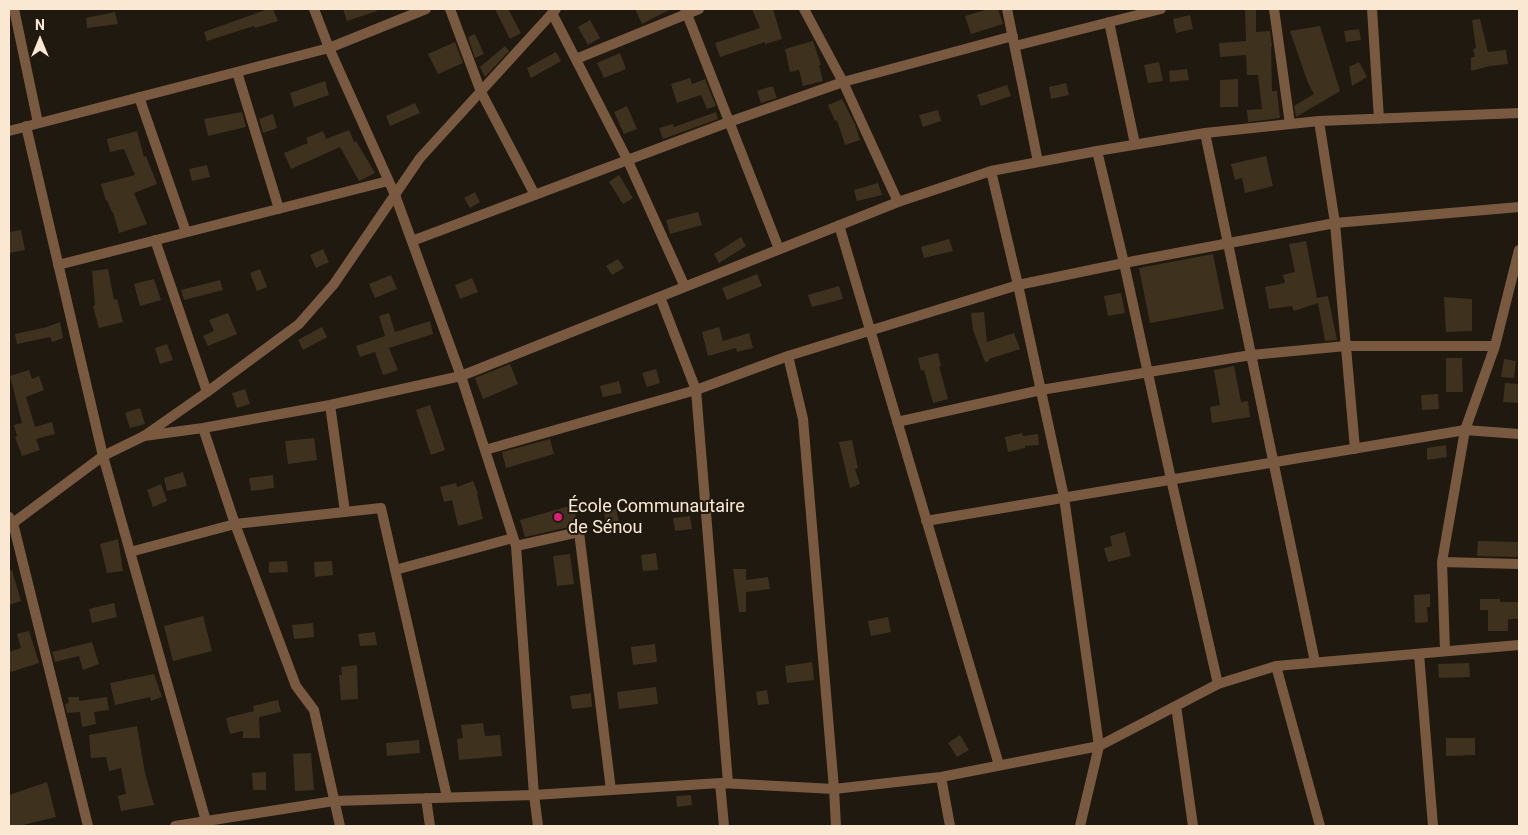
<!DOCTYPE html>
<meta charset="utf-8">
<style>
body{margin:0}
#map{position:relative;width:1528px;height:835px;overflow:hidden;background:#201910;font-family:Roboto,sans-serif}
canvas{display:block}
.frame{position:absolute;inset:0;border:10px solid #fae8d3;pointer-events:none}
.north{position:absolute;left:15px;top:15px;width:50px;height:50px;-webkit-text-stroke:4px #201910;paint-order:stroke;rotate:0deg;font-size:14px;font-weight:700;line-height:20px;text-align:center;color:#fae8d3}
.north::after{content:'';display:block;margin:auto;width:18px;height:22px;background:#fae8d3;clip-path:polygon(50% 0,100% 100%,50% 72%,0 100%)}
</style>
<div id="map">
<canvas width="1528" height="835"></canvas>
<div class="frame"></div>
<div class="north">N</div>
</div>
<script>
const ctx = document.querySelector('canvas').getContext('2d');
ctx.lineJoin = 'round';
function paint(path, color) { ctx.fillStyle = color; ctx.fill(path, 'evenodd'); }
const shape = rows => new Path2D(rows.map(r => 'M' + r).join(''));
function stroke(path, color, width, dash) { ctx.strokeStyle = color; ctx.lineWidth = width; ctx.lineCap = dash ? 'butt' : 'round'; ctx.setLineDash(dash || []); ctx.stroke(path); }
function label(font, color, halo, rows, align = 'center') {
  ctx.font = font + ' Roboto,sans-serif'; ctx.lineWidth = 4; ctx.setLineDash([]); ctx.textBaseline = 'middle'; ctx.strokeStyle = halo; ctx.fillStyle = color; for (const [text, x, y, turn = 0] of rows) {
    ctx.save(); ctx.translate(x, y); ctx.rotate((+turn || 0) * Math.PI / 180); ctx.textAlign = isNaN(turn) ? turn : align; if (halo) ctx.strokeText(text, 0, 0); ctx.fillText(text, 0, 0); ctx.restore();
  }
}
paint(shape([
 [268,9,273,9,278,21,255,28,254,26,207,41,204,32],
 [343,9,376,9,377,11,347,21],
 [495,9,508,9,521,33,510,39],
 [635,9,671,9,642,24],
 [752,9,773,9,782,39,765,44,765,42,720,57,715,43,760,28],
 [989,9,998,9,1003,24,971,34,965,16],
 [1245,9,1256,9,1256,32,1270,31,1272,47,1271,47,1272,91,1277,91,1280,118,1248,122,1247,110,1262,109,1258,75,1247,75,1246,55,1220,57,1219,43,1246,41],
 [115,12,118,24,87,28,86,18],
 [1190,15,1193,29,1176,33,1173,19],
 [1480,19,1488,52,1506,50,1508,64,1490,66,1471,71,1471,57,1475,57,1473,49,1476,48,1472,20],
 [590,20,600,38,588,45,578,27],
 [1320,26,1340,91,1296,117,1294,106,1314,94,1308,83,1290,31],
 [1359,29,1361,40,1346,42,1344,31],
 [475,34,484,54,475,58,468,37],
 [813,41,821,65,819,65,823,81,803,86,799,70,790,72,785,49],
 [455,42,463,63,438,74,428,54],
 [505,46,509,51,485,77,480,67],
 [556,52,561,61,531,78,527,68],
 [620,53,626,69,604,78,597,63],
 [1159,62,1163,81,1148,83,1144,65],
 [1359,62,1367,77,1352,86,1349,67],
 [1187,69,1189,80,1170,82,1169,71],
 [690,78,692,84,705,79,716,106,707,109,701,95,677,103,671,84],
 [1238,79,1238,107,1220,107,1220,80],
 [325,81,329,95,294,107,290,93],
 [1066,83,1069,95,1051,99,1049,87],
 [1007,85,1011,96,981,106,977,95],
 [769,87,773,87,777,98,761,103,757,91],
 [842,99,855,124,860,140,845,145,837,120,835,121,828,105],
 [415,103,420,113,390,126,386,116],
 [627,106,637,129,624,134,614,112],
 [938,110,941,121,923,127,919,115],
 [242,112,246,127,208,136,204,119],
 [716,112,718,119,663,139,659,128,673,124,674,127],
 [273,114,277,128,263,133,259,119],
 [349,130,354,142,356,141,375,173,359,181,340,147,291,169,284,153,308,143,306,138,323,131,326,139],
 [137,131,144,157,146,156,157,184,134,193,147,224,119,233,113,212,112,212,107,200,106,201,101,184,135,175,124,149,110,152,107,139],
 [1266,156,1273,186,1245,193,1242,178,1235,180,1231,164],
 [207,165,210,177,192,181,189,169],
 [619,175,633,198,623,204,609,182],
 [878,183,882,195,857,201,854,190],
 [475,192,480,202,470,208,464,198],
 [698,212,702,225,670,234,666,220],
 [21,230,25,250,9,253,9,232],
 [741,237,746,246,719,263,714,254],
 [949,239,953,251,924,258,921,247],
 [1306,241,1317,298,1328,296,1337,340,1325,341,1318,303,1294,311,1292,306,1269,309,1265,287,1285,283,1283,275,1295,272,1289,244],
 [323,249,329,262,316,268,310,255],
 [1213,254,1224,309,1150,323,1139,268],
 [618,259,624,268,612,275,606,266],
 [108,269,114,300,117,299,123,322,99,328,93,306,95,305,92,271],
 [260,269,267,287,257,291,250,273],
 [757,274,762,286,727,300,722,288],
 [391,275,397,289,375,298,369,284],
 [472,278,478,292,460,299,455,285],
 [154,279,161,300,140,306,134,284],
 [220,280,223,290,184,300,181,290],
 [839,286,843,299,812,307,808,295],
 [1121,293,1125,313,1108,316,1104,296],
 [1444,297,1472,299,1472,331,1446,332],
 [984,312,987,342,1014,333,1020,349,989,359,989,361,985,362,973,330,971,313],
 [228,313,237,334,208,346,203,336,214,331,209,320],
 [389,313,395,332,430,321,433,334,389,348,398,370,383,375,375,352,360,357,356,346,385,336,379,316],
 [60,322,63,338,52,342,50,337,17,344,15,334,47,327],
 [322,327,327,337,303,350,298,340],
 [719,327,723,341,749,333,753,348,737,352,736,348,708,356,702,332],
 [167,344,173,360,160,364,155,348],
 [938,353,941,366,939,366,948,399,933,403,924,370,921,371,918,358],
 [1446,358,1462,358,1463,392,1446,392],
 [1504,359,1516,361,1514,378,1501,377],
 [510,364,518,384,483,399,475,378],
 [1234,366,1241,402,1248,401,1250,417,1212,423,1210,407,1220,405,1214,370],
 [656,369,660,383,647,387,642,373],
 [29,370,32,379,39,376,44,390,26,397,35,427,52,422,55,434,36,439,40,450,22,456,15,437,17,436,14,425,22,423,10,376],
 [619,381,622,393,603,397,600,386],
 [1505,383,1519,384,1519,403,1503,402],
 [245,389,250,404,237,408,232,393],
 [1438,394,1439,409,1422,410,1421,395],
 [430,405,445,450,431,455,416,410],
 [140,408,145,424,130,428,125,413],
 [1022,433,1023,436,1038,434,1039,445,1025,446,1025,448,1008,452,1005,437],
 [314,438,317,460,288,464,285,441],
 [550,439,554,454,506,468,502,452],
 [852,440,858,468,855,469,860,484,850,488,839,442],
 [1446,445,1447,457,1427,460,1427,448],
 [183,472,187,486,167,491,164,478],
 [273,475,274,488,251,491,249,478],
 [473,481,478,493,477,494,483,519,458,526,452,500,444,502,440,487,456,483,457,487],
 [161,484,167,501,153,507,147,490],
 [573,505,578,525,525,537,520,520],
 [616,509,619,521,606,524,604,512],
 [690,516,692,529,675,531,673,518],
 [1125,532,1131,556,1108,562,1104,548,1112,546,1110,536],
 [118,539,123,571,107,573,100,544],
 [1478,541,1519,542,1519,557,1477,556],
 [656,553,658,570,643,571,641,555],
 [570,554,574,584,557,586,553,556],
 [287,561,288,572,269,573,269,562],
 [332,561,333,575,315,577,314,562],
 [733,569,746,569,746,580,768,577,770,589,746,592,746,612,739,612],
 [12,570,21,601,9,605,9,571],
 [1430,594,1430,607,1427,607,1428,622,1415,623,1414,595],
 [1480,599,1500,599,1500,602,1519,602,1519,619,1508,619,1508,631,1488,631,1488,610,1480,610],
 [114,603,117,617,92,623,89,609],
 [203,616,212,651,173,661,164,626],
 [888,617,891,632,871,636,868,621],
 [313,623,314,637,294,639,292,625],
 [29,631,39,663,11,672,9,665,9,652,21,648,17,634],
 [375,632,377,645,360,646,358,634],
 [92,642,99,664,83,670,79,656,55,662,52,652],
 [655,644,657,662,633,665,631,647],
 [812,662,814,680,787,683,785,666],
 [1469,663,1470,677,1439,678,1438,664],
 [357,665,358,699,341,700,339,675,342,675,341,667],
 [154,674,162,697,151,701,150,697,115,705,110,683],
 [656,687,658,704,619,709,617,692],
 [767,690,769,704,758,705,756,692],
 [591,693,592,707,572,709,570,696],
 [68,697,79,697,79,701,107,697,109,710,94,712,96,724,82,727,80,712,67,713,65,704,69,703],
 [278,700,281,712,259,717,260,738,243,738,243,731,230,734,226,718,254,711,253,706],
 [483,723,485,736,500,735,502,756,459,760,457,739,463,738,461,725],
 [137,726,145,773,154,805,121,811,118,796,126,794,121,768,109,771,106,757,91,758,89,735],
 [960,735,969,750,957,757,948,743],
 [1446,738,1475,738,1475,755,1446,756],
 [419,740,420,753,387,756,386,743],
 [311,753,314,790,295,791,293,754],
 [266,772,266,790,253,790,252,773],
 [47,782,56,817,19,826,9,826,9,795],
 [691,795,692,805,677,807,676,796]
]), '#3e321e');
stroke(shape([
 [14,9,38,123],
 [314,9,329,48,395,195,461,376,516,546,534,795,720,783,834,789,941,777,1099,746,1218,684,1276,666,1519,645],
 [450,9,481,92,535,195],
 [685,9,779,249],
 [804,9,843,82,898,202],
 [1007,9,1038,162],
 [1274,9,1290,124],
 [1372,9,1379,119],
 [552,13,628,161,685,287],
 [1109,22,1135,144],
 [1015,46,1161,9],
 [576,59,699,9],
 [237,72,279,209],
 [139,97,186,232],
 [1319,121,1335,223,1355,449],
 [26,126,103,456,206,821],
 [9,131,329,48,426,9],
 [1205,133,1315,662],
 [1097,151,1124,263,1171,479,1218,684],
 [991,171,1018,285,1064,497,1099,746,1080,826],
 [839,225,999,765],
 [155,240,207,392],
 [412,241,729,122,843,82,1013,36],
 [58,265,388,181],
 [660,297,696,390,728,783],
 [788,356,803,419,834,789,836,826],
 [330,405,345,512],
 [897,422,1041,390,1251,355,1346,346,1495,346],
 [203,428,235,524,296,686,314,710,340,826],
 [144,436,203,428,330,405,461,376,898,202,991,171,1097,151,1205,133,1319,121,1519,113],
 [485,450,696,390,788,356,1018,285,1124,263,1335,223,1519,207],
 [9,517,13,523,88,826],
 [926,521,1465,430,1519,434],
 [516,546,579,532,611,790],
 [130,552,235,524,381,508,447,797],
 [1442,562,1519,564],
 [395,570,513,538],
 [1445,651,1442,562,1465,430,1495,346,1519,250],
 [1419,654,1433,826],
 [1276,666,1320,826],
 [1176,706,1193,826],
 [941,777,950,826],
 [720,783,724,826],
 [426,798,430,826],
 [175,826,334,801,534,795,538,826]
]), '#795a40', 10);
stroke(shape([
 [9,528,13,523,103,456,144,436,207,392,299,324,334,284,420,158,556,9]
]), '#795a40', 10);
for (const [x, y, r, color] of [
 [558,517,5,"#de1b78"]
]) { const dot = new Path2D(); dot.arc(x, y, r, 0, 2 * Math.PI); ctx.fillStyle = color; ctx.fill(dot); stroke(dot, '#201910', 2); }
label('18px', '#fae8d3', '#201910', [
 ["École Communautaire",568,507],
 ["de Sénou",568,528]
], 'left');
</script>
